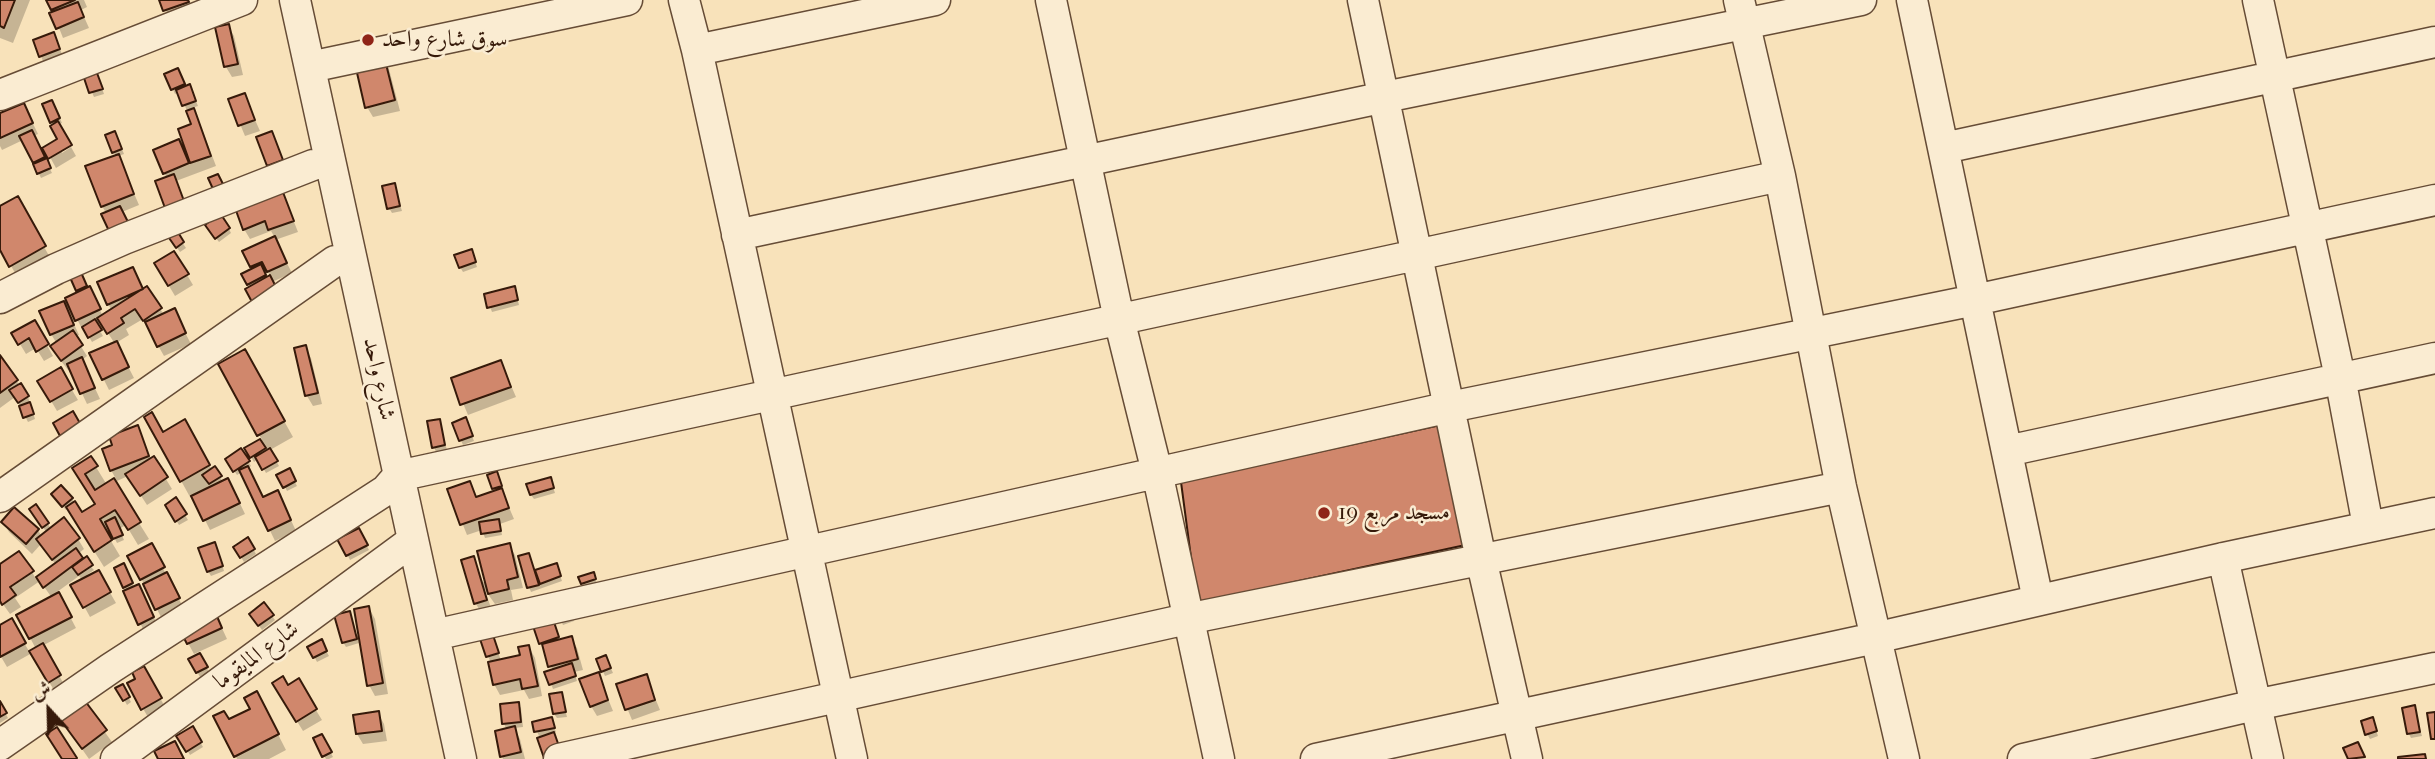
<!DOCTYPE html>
<meta charset="utf-8">
<style>
body{margin:0}
#map{position:relative;width:2435px;height:759px;overflow:hidden;background:#f8e2ba;font-family:"IM FELL French Canon",Amiri,serif}
canvas{display:block}
.north{position:absolute;left:14px;top:675px;width:70px;height:70px;-webkit-text-stroke:5px #faecd2;paint-order:stroke;rotate:338deg;font-size:19px;font-weight:700;line-height:28px;text-align:center;color:#361a0a}
.north::after{content:'';display:block;margin:auto;width:24px;height:32px;background:#361a0a;clip-path:polygon(50% 0,100% 100%,50% 72%,0 100%)}
</style>
<div id="map">
<canvas width="2435" height="759"></canvas>
<div class="north">ش</div>
</div>
<script>
const ctx = document.querySelector('canvas').getContext('2d');
ctx.lineJoin = 'round';
function paint(path, color) { ctx.fillStyle = color; ctx.fill(path, 'evenodd'); }
const shape = rows => new Path2D(rows.map(r => 'M' + r).join(''));
function stroke(path, color, width, dash) { ctx.strokeStyle = color; ctx.lineWidth = width; ctx.lineCap = dash ? 'butt' : 'round'; ctx.setLineDash(dash || []); ctx.stroke(path); }
function label(font, color, halo, rows, align = 'center') {
  ctx.font = font + ' "IM FELL French Canon",Amiri,serif'; ctx.lineWidth = 5; ctx.setLineDash([]); ctx.textBaseline = 'middle'; ctx.strokeStyle = halo; ctx.fillStyle = color; for (const [text, x, y, turn = 0] of rows) {
    ctx.save(); ctx.translate(x, y); ctx.rotate((+turn || 0) * Math.PI / 180); ctx.textAlign = isNaN(turn) ? turn : align; if (halo) ctx.strokeText(text, 0, 0); ctx.fillText(text, 0, 0); ctx.restore();
  }
}
paint(shape([
 [0,0,30,0,13,43,0,38],
 [48,0,84,0,87,7,81,10,89,28,63,38],
 [161,0,187,0,190,7,168,15],
 [228,26,234,36,243,75,232,77,226,67],
 [56,39,62,54,43,61,41,56],
 [383,58,389,69,400,111,373,117,367,107],
 [166,75,180,75,186,88,192,91,198,106,192,108,199,121,216,166,176,181,188,212,164,173,178,141,188,157,190,157,193,125,179,92,175,94],
 [86,79,99,80,104,94,94,97],
 [244,95,260,131,245,136,230,100],
 [24,105,38,134,33,136,52,173,41,178,23,140,2,150,0,146,0,115],
 [44,105,54,106,62,123,58,124,62,153,71,147,76,156,56,168,45,148,60,140],
 [107,136,117,137,124,154,118,156,139,205,122,212,106,213,102,206,116,157],
 [394,185,402,211,392,213,389,208],
 [281,189,298,232,275,240,292,273,272,282,250,288,244,275,253,270,245,252,275,238,271,231,250,239,244,229],
 [268,272,271,276,267,279,264,274],
 [17,198,53,263,20,282,0,246,0,208],
 [229,229,231,233,219,242,210,230],
 [175,232,186,248,180,252,169,236],
 [174,253,193,285,175,296,156,264],
 [473,255,477,267,463,272,460,267],
 [132,269,143,291,147,288,164,315,178,319,191,344,164,356,143,319,126,329,129,335,116,343,134,378,109,390,91,354,115,344,101,322,96,324,103,336,92,342,85,330,83,331,67,299,80,293,72,276,82,277,103,316,112,311,108,304],
 [516,293,519,305,492,312,486,296],
 [69,313,79,335,75,337,87,356,82,360,100,399,87,404,70,368,68,370,58,357,57,344,51,334],
 [34,322,53,356,44,361,36,348,26,354,14,334],
 [305,347,311,358,322,404,313,406,307,396,296,349],
 [245,351,293,437,270,450,279,466,266,473,258,459,254,462,246,449,262,440,220,364],
 [0,358,28,397,35,419,28,422,15,397,0,408],
 [501,362,516,397,468,415,453,379],
 [60,370,78,400,57,411,40,382],
 [146,417,163,434,184,422,212,470,214,468,223,482,234,491,245,514,210,530,193,496,190,497],
 [439,421,447,450,436,452,434,447],
 [454,424,467,424,474,441,463,445],
 [1444,426,1481,565,1211,623],
 [137,428,151,459,153,458,172,489,147,505,128,476,117,481,111,470,115,446],
 [241,450,251,466,248,468,263,499,283,503,296,531,275,541,242,472,237,475,227,460],
 [96,467,107,485,139,523,149,539,138,545,126,525,119,529,124,540,117,543,112,533,108,536,120,556,104,567,68,509,66,510,56,499,72,499,81,515,97,505,75,468],
 [289,471,297,486,287,491,279,475],
 [499,478,502,491,514,519,500,524,502,535,485,538,482,530,467,535,449,490,469,483,477,499,496,492,494,488],
 [552,484,555,493,534,499,531,495],
 [176,500,188,520,179,525,167,505],
 [34,514,48,524,51,529,78,539,84,549,78,554,94,570,87,575,89,577,98,572,116,603,90,617,73,586,83,581,79,576,57,592,76,628,42,646,65,686,55,692,32,653,7,667,0,655,0,627,11,620,30,653,36,649,18,615,52,598,40,581,15,598,21,607,10,614,0,600,0,566,32,572,36,579,56,565,41,544,32,554,9,532,3,522,38,530,42,537,47,533],
 [358,530,369,550,350,560,340,540],
 [248,540,256,554,244,562,235,547],
 [151,545,184,609,162,619,130,557],
 [509,545,515,555,523,588,511,590,513,600,495,604,485,590,492,611,482,614,476,604,464,561,473,558,483,582,486,582],
 [217,549,224,571,211,576,208,571],
 [556,565,562,581,531,592,529,587,535,572],
 [126,570,134,588,144,597,159,628,145,634,125,587],
 [595,579,597,584,585,588,582,583],
 [369,608,375,619,388,694,375,696,369,685],
 [570,610,574,621,563,625,561,621],
 [349,613,359,643,346,647,343,642],
 [272,616,275,620,262,630,254,619],
 [221,626,227,639,194,654,188,643],
 [555,626,560,641,571,638,577,648,583,670,574,672,577,681,553,689,547,673,553,671,535,627],
 [321,642,329,656,317,662,310,648],
 [495,642,501,661,522,656,529,647,535,658,542,696,529,699,524,690,500,695,494,684,491,663,488,656],
 [199,655,209,672,200,677,190,660],
 [598,660,608,662,613,673,605,676],
 [144,668,166,709,149,719,129,684,138,679],
 [598,674,613,711,597,716,591,706],
 [646,676,660,710,632,720,618,686],
 [298,681,322,720,303,731,274,684,288,687],
 [122,686,131,702,127,705,118,689],
 [561,694,567,717,557,718,554,714],
 [78,695,112,742,89,759,56,712],
 [0,704,8,718,0,723],
 [518,704,521,708,523,727,514,728,520,739,525,759,503,759,502,756,507,730,504,724],
 [2414,707,2422,736,2411,738,2409,734],
 [265,709,286,750,269,759,237,759,216,717,228,721],
 [378,713,384,724,387,741,363,744,357,734],
 [551,719,556,732,540,739,534,723],
 [2374,724,2378,736,2370,739,2367,734],
 [192,728,203,747,190,755,179,736],
 [322,736,333,757,329,759,326,759,315,739]
]), '#0003');
const building = shape([
 [0,0,15,0,4,28,0,26,0,0],
 [46,0,75,0,51,10,46,0],
 [159,0,188,0,189,2,163,11,159,0],
 [78,2,84,17,56,29,49,13,78,2],
 [229,24,238,64,224,67,215,27,229,24],
 [54,32,60,49,39,57,33,40,54,32],
 [384,56,395,100,365,108,355,64,384,56],
 [178,68,185,84,171,90,164,74,178,68],
 [97,73,103,89,89,93,84,78,97,73],
 [190,84,196,101,182,106,176,90,190,84],
 [245,93,255,120,238,126,228,99,245,93],
 [52,100,60,118,50,123,42,104,52,100],
 [24,103,33,123,0,138,0,113,24,103],
 [194,108,211,156,190,163,178,129,191,124,186,111,194,108],
 [58,121,72,145,48,159,42,148,57,139,50,126,58,121],
 [32,130,45,157,33,163,19,136,32,130],
 [115,131,122,149,112,153,105,135,115,131],
 [272,131,283,160,267,166,256,137,272,131],
 [179,139,189,163,163,174,153,150,179,139],
 [119,154,134,194,101,207,85,166,119,154],
 [47,158,51,168,37,174,33,164,47,158],
 [174,174,184,201,165,208,155,181,174,174],
 [218,174,223,184,213,189,208,178,218,174],
 [395,183,400,206,387,209,382,186,395,183],
 [281,187,294,221,268,230,265,221,243,230,234,205,281,187],
 [18,196,46,246,9,267,0,250,0,206,18,196],
 [120,206,128,222,109,231,101,214,120,206],
 [220,213,230,228,215,239,205,225,220,213],
 [176,229,184,242,176,248,167,235,176,229],
 [275,236,287,263,267,272,262,262,250,267,242,251,275,236],
 [472,249,476,262,459,268,454,255,472,249],
 [174,251,189,274,168,286,154,263,174,251],
 [261,264,266,275,247,285,241,274,261,264],
 [133,267,143,289,107,305,97,282,133,267],
 [80,270,87,286,76,291,69,275,80,270],
 [270,275,277,289,252,302,245,289,270,275],
 [90,286,101,309,75,321,65,298,90,286],
 [147,286,162,308,143,321,135,309,121,318,124,323,107,334,97,318,147,286],
 [515,286,518,300,487,308,484,294,515,286],
 [64,301,74,325,50,335,39,311,64,301],
 [175,308,186,333,157,347,145,322,175,308],
 [95,319,102,330,88,338,82,327,95,319],
 [35,320,49,344,36,352,29,338,18,345,11,333,35,320],
 [73,330,83,345,61,361,50,346,73,330],
 [117,341,129,367,102,380,89,353,117,341],
 [306,345,318,393,305,396,294,348,306,345],
 [245,349,285,421,257,436,218,364,245,349],
 [0,355,18,380,0,393,0,355],
 [82,357,95,388,80,394,67,364,82,357],
 [501,360,511,387,460,405,451,378,501,360],
 [61,367,73,389,50,402,37,381,61,367],
 [21,383,29,396,18,403,9,390,21,383],
 [30,402,34,414,23,418,19,406,30,402],
 [73,411,81,425,60,436,53,423,73,411],
 [152,412,163,432,185,419,210,465,180,482,144,417,152,412],
 [466,417,473,436,459,441,452,423,466,417],
 [440,419,445,445,432,448,427,421,440,419],
 [1445,424,1470,544,1197,603,1181,482,1445,424],
 [138,425,149,456,110,471,102,449,112,445,109,436,138,425],
 [260,439,266,448,250,458,244,448,260,439],
 [241,448,250,461,233,472,225,459,241,448],
 [270,448,278,461,262,470,255,457,270,448],
 [91,456,98,466,85,474,95,490,114,478,141,522,128,530,115,510,100,519,112,540,94,552,66,507,75,501,82,512,95,504,72,468,91,456],
 [154,456,168,477,140,496,125,474,154,456],
 [215,466,222,476,209,484,202,475,215,466],
 [248,466,263,497,278,490,291,520,268,531,239,470,248,466],
 [290,468,296,481,283,488,276,475,290,468],
 [497,471,502,486,492,489,487,475,497,471],
 [551,477,554,488,530,495,526,484,551,477],
 [228,478,240,503,203,521,191,496,228,478],
 [470,481,476,497,502,488,509,508,460,525,447,489,470,481],
 [61,485,73,498,62,507,51,494,61,485],
 [176,497,187,514,175,522,165,505,176,497],
 [36,504,49,523,42,528,29,509,36,504],
 [14,507,39,529,26,544,1,522,14,507],
 [64,517,80,538,52,560,36,539,64,517],
 [115,517,123,535,113,539,105,522,115,517],
 [499,519,501,531,481,534,479,522,499,519],
 [359,528,368,545,346,556,337,539,359,528],
 [248,537,255,549,240,558,233,547,248,537],
 [215,542,223,566,207,572,198,548,215,542],
 [152,543,165,567,140,580,127,556,152,543],
 [510,543,518,577,507,580,509,589,488,594,477,551,510,543],
 [76,548,83,558,43,588,36,577,76,548],
 [19,551,34,571,10,587,16,595,2,605,0,601,0,564,19,551],
 [529,553,539,585,527,588,518,556,529,553],
 [87,556,93,565,78,575,72,567,87,556],
 [474,556,487,600,474,604,461,560,474,556],
 [124,563,133,583,123,588,114,568,124,563],
 [557,563,561,576,540,584,535,570,557,563],
 [99,570,111,592,83,608,70,585,99,570],
 [167,572,180,598,155,610,143,584,167,572],
 [594,572,596,579,581,584,578,577,594,572],
 [139,584,154,617,138,625,123,591,139,584],
 [59,592,72,617,29,639,16,615,59,592],
 [264,602,274,615,258,626,249,614,264,602],
 [369,606,383,683,367,686,354,609,369,606],
 [350,611,357,639,342,643,334,615,350,611],
 [216,614,222,628,187,644,180,630,216,614],
 [12,618,26,643,0,657,0,625,12,618],
 [553,619,559,637,539,644,533,626,553,619],
 [493,635,499,653,486,657,480,639,493,635],
 [572,636,578,659,548,667,542,644,572,636],
 [322,639,327,651,313,658,307,647,322,639],
 [43,643,61,675,48,683,29,651,43,643],
 [529,645,538,686,522,689,520,679,493,685,488,662,520,655,518,647,529,645],
 [200,653,208,667,196,673,188,659,200,653],
 [606,655,611,668,601,672,596,659,606,655],
 [572,663,576,676,549,685,544,672,572,663],
 [144,666,162,698,141,710,127,683,135,679,132,672,144,666],
 [599,672,608,700,590,707,579,679,599,672],
 [647,674,655,700,625,710,616,684,647,674],
 [283,676,288,685,299,678,317,709,296,722,272,683,283,676],
 [123,684,130,697,123,701,115,688,123,684],
 [257,691,279,734,234,757,213,716,224,711,229,719,250,709,244,698,257,691],
 [562,692,566,712,553,714,549,694,562,692],
 [79,693,107,730,82,749,54,711,79,693],
 [0,701,7,713,0,717,0,701],
 [519,702,521,722,502,724,500,704,519,702],
 [2415,705,2420,732,2407,734,2402,708,2415,705],
 [379,711,382,731,356,734,353,715,379,711],
 [2435,712,2435,739,2431,739,2427,713,2435,712],
 [552,717,555,728,534,732,532,722,552,717],
 [2373,717,2377,731,2365,735,2361,721,2373,717],
 [193,726,202,742,186,752,176,736,193,726],
 [515,726,521,752,500,757,495,731,515,726],
 [57,727,77,758,76,759,62,759,46,734,57,727],
 [554,732,561,752,544,758,537,738,554,732],
 [322,734,332,752,322,757,313,738,322,734],
 [175,741,184,759,158,759,154,751,175,741],
 [2358,742,2365,757,2348,759,2343,748,2358,742],
 [2425,754,2426,759,2398,759,2398,757,2425,754]
]);
paint(building, '#d0876c');
stroke(building, '#361a0a', 2);
const minor = shape([
 [295,0,461,759],
 [684,0,697,50,852,759],
 [1051,0,1119,319,1157,472,1219,759],
 [1363,0,1481,559,1527,759],
 [1739,0,1780,176,1841,487,1904,759],
 [1912,0,2038,600],
 [2258,0,2340,377,2368,526],
 [697,50,935,0],
 [310,67,627,0],
 [0,95,242,0],
 [1944,148,2435,42],
 [737,235,1385,97,1861,0],
 [0,298,56,269,124,239,313,165],
 [2007,451,2435,358],
 [0,497,335,261],
 [2223,558,2268,759],
 [434,635,1450,407,1975,300,2435,200],
 [0,745,111,668,386,490,398,476,1780,176],
 [116,759,412,541],
 [559,759,1187,619,1841,487],
 [1316,759,1875,638,2223,558,2435,513],
 [2023,759,2255,705,2435,668]
]);
stroke(minor, '#664c36', 33);
stroke(minor, '#faecd2', 30);
for (const [x, y, r, color] of [
 [368,40,7,"#8f2418"],
 [1324,513,7,"#8f2418"]
]) { const dot = new Path2D(); dot.arc(x, y, r, 0, 2 * Math.PI); ctx.fillStyle = color; ctx.fill(dot); stroke(dot, '#faecd2', 2.5); }
label('23px', '#361a0a', '#faecd2', [
 ["سوق شارع واحد",382,40],
 ["مسجد مربع 19",1338,513]
], 'left');
label('23px', '#361a0a', '#faecd2', [
 ["شارع واحد",378,379,78],
 ["شارع المايقوما",257,656,-36]
]);
</script>
